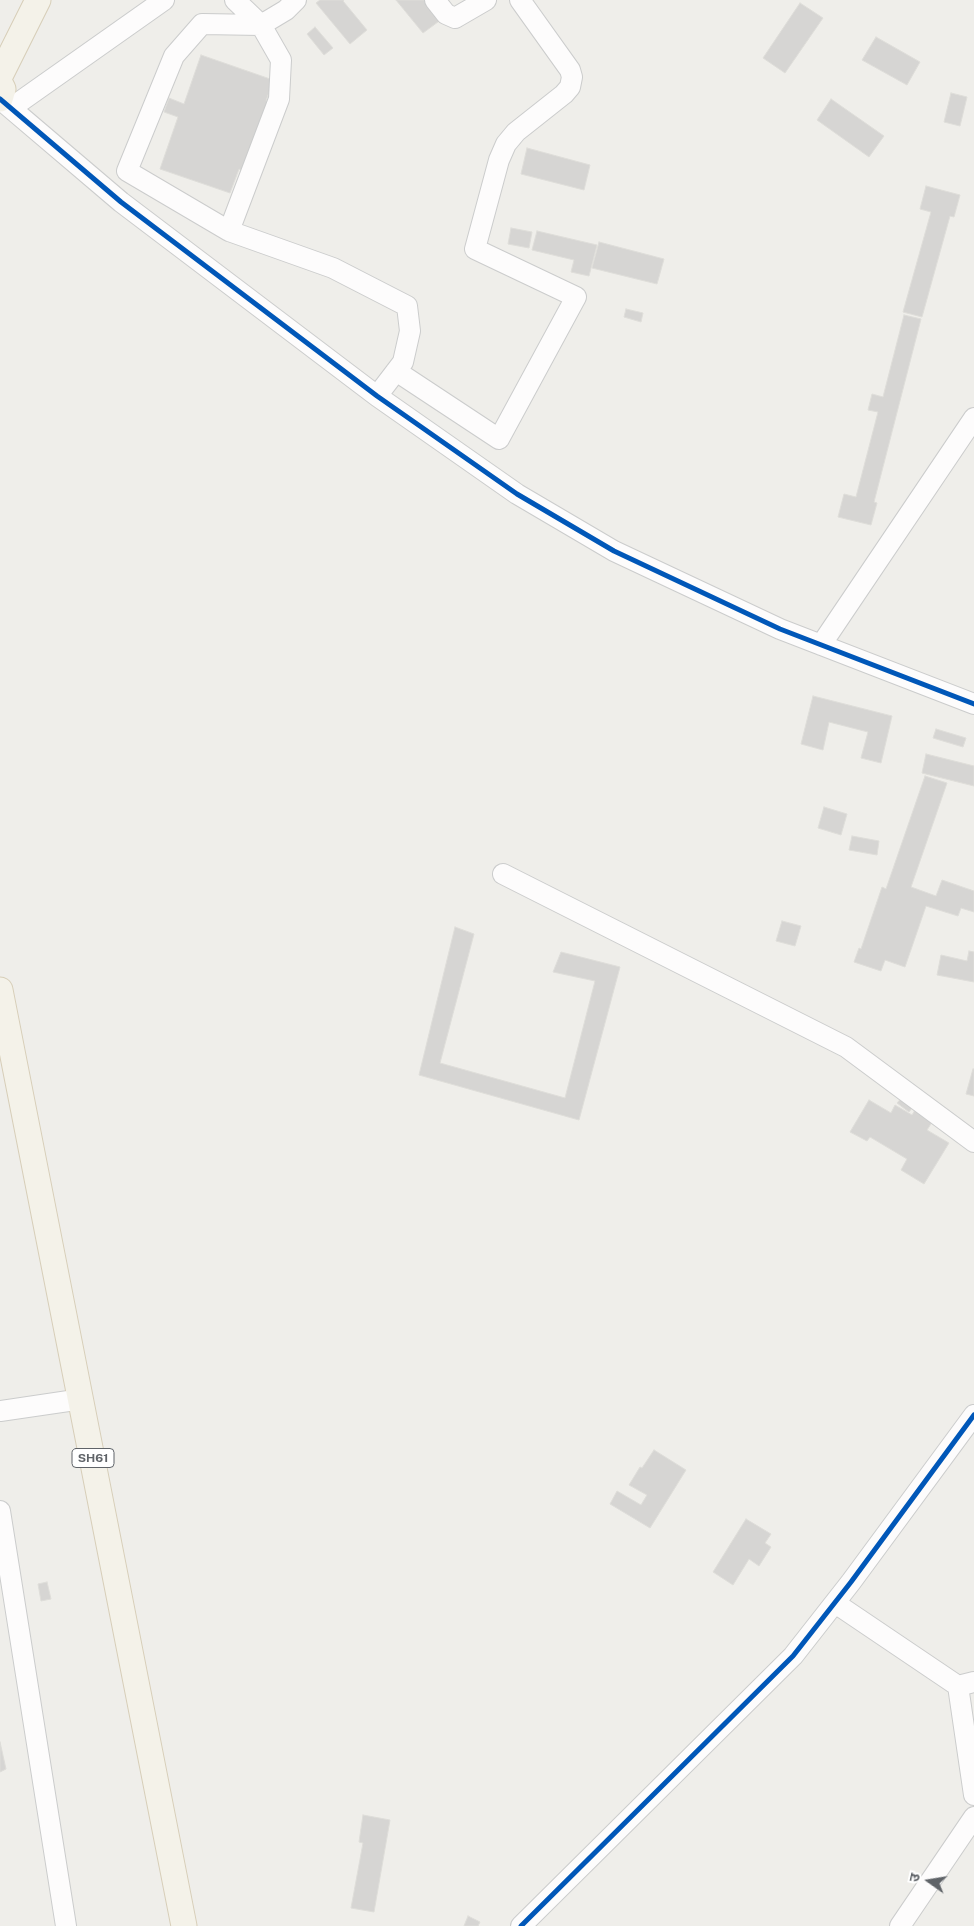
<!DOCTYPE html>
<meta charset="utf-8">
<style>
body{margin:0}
#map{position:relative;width:974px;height:1926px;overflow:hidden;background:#efeeea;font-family:"Public Sans","Noto Sans Devanagari",sans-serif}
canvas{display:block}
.north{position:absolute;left:904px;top:1856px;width:50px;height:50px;-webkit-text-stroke:4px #fff;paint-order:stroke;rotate:283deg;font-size:14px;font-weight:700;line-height:20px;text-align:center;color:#5f6368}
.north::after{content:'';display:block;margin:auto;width:18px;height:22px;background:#5f6368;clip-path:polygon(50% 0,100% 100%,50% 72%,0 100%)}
</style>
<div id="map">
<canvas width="974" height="1926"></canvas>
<div class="north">उ</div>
</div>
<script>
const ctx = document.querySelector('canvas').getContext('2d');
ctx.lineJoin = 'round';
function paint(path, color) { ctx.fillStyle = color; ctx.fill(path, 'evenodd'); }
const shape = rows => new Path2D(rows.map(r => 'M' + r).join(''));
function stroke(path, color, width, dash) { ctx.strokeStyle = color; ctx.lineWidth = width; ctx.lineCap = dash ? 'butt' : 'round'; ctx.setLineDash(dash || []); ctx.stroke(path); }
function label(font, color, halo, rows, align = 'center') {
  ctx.font = font + ' "Public Sans",sans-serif'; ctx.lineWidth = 5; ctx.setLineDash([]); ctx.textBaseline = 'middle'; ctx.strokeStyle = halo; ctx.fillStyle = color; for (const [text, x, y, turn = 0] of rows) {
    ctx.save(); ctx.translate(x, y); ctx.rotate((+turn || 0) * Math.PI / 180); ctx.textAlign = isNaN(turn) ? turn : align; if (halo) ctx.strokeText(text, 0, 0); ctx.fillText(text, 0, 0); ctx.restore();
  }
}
const building = shape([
 [320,0,344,0,343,1,367,30,350,44,316,3,320,0],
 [396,0,428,0,442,19,423,33,396,0],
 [800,3,823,18,785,73,763,58,800,3],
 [315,27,333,48,324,55,307,34,315,27],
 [876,37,920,62,907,85,862,60,876,37],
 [201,55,273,80,266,101,274,104,250,173,239,169,230,193,160,169,178,117,164,112,169,98,184,104,201,55],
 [951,93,967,97,960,126,944,122,951,93],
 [831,99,884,136,869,157,817,120,831,99],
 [527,148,590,165,584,190,521,174,527,148],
 [926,186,960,195,954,217,950,216,922,317,903,312,931,212,920,209,926,186],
 [511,228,532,232,529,248,508,244,511,228],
 [537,231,597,245,589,276,571,272,574,260,532,250,537,231],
 [599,242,664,259,657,284,592,268,599,242],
 [626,309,643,313,641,322,624,317,626,309],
 [904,315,921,319,874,502,877,503,871,525,838,517,844,494,856,497,878,412,868,410,872,394,883,397,904,315],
 [813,696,892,716,881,763,861,758,868,732,829,722,823,750,801,744,813,696],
 [936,729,966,738,963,747,933,738,936,729],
 [926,754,974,766,974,786,922,773,926,754],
 [925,776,947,783,911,887,936,896,942,880,974,891,974,912,961,908,958,916,926,906,905,967,885,960,881,971,854,962,859,948,861,949,882,887,886,889,925,776],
 [824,807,847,814,841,835,818,828,824,807],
 [852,836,879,841,877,855,849,850,852,836],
 [782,921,801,926,795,946,776,941,782,921],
 [455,927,474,934,440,1063,565,1098,595,981,553,972,561,952,620,967,579,1120,419,1075,455,927],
 [969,951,974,952,974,982,937,975,941,955,967,961,969,951],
 [973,1069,974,1069,974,1096,966,1094,973,1069],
 [905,1094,916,1103,909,1112,897,1103,905,1094],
 [869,1100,891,1113,895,1105,912,1115,918,1105,936,1116,927,1130,949,1143,924,1184,901,1170,907,1159,870,1137,867,1141,850,1132,869,1100],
 [654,1450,686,1470,650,1528,610,1504,617,1491,641,1505,647,1495,629,1485,640,1467,642,1468,654,1450],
 [746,1519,771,1534,765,1543,771,1547,759,1566,749,1559,733,1585,713,1572,746,1519],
 [47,1582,51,1599,41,1601,38,1584,47,1582],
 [0,1742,6,1769,0,1772,0,1742],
 [363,1815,390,1820,374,1912,351,1908,363,1843,359,1842,363,1815],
 [468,1916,480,1922,478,1926,464,1926,468,1916]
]);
paint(building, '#d6d5d3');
stroke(building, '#deddd9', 1);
const minor = shape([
 [235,0,261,25,281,60,279,99,229,231,333,268,407,306,410,331,403,362,377,396],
 [435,0,446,14,455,18,486,0],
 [0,99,121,202,377,396,517,494,614,551,780,629,974,704],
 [11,108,164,0],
 [229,231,127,171,174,56,202,24,261,25,286,10,296,0],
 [396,371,499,439,576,297,475,249,499,160,506,144,516,132,564,94,570,87,572,77,570,70,520,0],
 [821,645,974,418],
 [503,874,846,1047,974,1142],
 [0,1411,82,1399],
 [0,1511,66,1926],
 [835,1603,958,1686,974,1682],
 [958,1686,974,1795],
 [521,1926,793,1656,851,1582,974,1415],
 [900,1926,974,1817]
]);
const major = shape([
 [0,76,38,0],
 [0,83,3,89,0,99],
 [0,990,184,1926]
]);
stroke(minor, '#cbcccc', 22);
stroke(major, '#d7ceb8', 27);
stroke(minor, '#fdfcfc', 20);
stroke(major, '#f4f2e9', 25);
stroke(shape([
 [0,99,121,202,377,396,517,494,614,551,780,629,974,704],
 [521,1926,793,1656,851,1582,974,1415]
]), '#0057b8', 5);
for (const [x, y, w] of [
 [93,1458,42]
]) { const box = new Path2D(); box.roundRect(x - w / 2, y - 9.5, w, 19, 4); ctx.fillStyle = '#fff'; ctx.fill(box); stroke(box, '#5f6368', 1); }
label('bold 12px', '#5f6368', null, [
 ["SH61",93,1458]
]);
</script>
